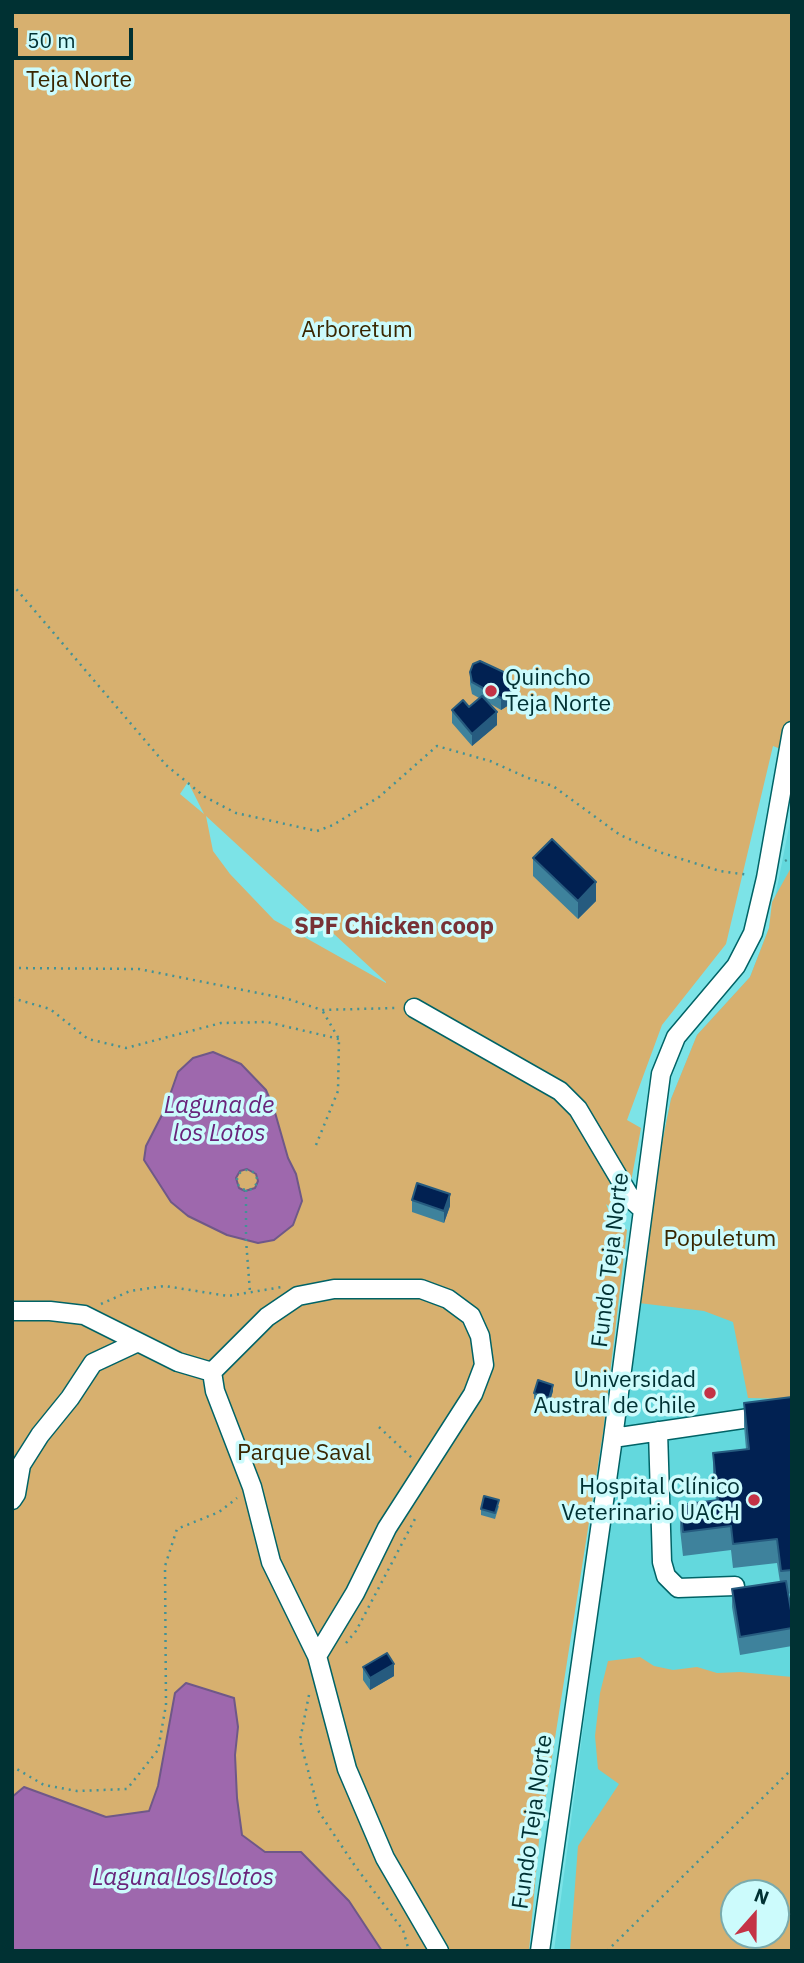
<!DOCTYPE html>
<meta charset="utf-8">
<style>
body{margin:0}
#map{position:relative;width:804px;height:1963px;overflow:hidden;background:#7ce3e7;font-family:"IBM Plex Sans",sans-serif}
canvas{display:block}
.frame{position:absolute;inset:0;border:14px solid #003133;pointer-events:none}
.north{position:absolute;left:720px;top:1879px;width:70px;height:70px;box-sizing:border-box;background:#ccfbfc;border:2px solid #7aaaac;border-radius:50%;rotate:21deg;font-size:19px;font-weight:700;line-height:28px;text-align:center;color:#003133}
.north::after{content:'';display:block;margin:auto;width:24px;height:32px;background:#c43346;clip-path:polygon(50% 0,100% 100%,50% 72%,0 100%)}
.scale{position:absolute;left:14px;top:28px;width:119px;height:32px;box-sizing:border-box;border:4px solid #003133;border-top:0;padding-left:9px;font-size:21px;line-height:24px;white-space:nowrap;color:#003133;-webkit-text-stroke:5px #ccfbfc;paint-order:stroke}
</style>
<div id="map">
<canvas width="804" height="1963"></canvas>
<div class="frame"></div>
<div class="north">N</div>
<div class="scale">50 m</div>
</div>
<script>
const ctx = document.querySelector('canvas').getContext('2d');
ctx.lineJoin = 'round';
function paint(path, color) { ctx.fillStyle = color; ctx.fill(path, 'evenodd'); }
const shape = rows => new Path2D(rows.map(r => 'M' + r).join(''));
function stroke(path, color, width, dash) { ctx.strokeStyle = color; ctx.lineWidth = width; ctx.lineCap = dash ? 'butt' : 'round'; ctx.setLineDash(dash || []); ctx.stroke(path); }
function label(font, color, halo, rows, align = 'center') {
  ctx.font = font + ' "IBM Plex Sans",sans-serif'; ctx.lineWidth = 7; ctx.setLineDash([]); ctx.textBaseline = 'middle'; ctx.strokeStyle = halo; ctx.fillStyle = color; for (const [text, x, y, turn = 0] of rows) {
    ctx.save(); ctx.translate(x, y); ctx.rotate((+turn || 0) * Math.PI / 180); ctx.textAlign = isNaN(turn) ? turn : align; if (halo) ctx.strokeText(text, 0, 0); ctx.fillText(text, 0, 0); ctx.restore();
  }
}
paint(shape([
 [792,812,792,1951,554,1951,655,1177,671,1099,697,1035,750,977,769,928],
 [734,1893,776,1893,776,1935,734,1935]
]), '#63d8dd');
paint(shape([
 [12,12,792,12,792,725,783,750,773,746,726,944,662,1025,627,1120,641,1128,624,1219,606,1204,612,1219,627,1230,603,1433,539,1840,529,1951,12,1951],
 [188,782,204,814,180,794],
 [206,816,386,982,386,983,274,920,230,874,213,851],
 [792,866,792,1399,748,1398,733,1322,704,1311,639,1303,655,1177,671,1099,697,1035,750,977,769,928,772,902],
 [640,1657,654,1666,673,1670,697,1667,717,1673,740,1672,792,1677,792,1951,570,1951,578,1846,619,1784,598,1769,595,1736,600,1693,608,1661],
 [734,1893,776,1893,776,1935,734,1935]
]), '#d7b06f');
const water = shape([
 [213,1052,241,1064,266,1090,274,1109,288,1158,296,1174,302,1201,293,1225,274,1240,258,1243,227,1235,188,1216,171,1202,144,1160,146,1146,165,1109,178,1072,193,1058,213,1052],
 [247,1169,256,1174,258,1181,255,1188,245,1191,239,1188,236,1178,240,1171,247,1169],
 [186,1683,234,1698,238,1727,235,1755,237,1798,242,1835,265,1852,301,1852,349,1901,382,1951,12,1951,12,1797,24,1787,106,1817,149,1811,158,1786,175,1693,186,1683]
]);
paint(water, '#9e68ad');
stroke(water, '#6f5888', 2);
const minor = shape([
 [414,1008,560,1091,578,1109,632,1200,642,1209],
 [12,1311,50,1311,84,1315,178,1362,212,1372],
 [658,1431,662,1562,666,1576,678,1588,735,1586],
 [613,1438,756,1417,792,1414],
 [12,1500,16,1494,21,1465,40,1435,70,1398,93,1363,138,1342],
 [317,1656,355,1593,387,1528,473,1394,484,1365,480,1336,471,1316,448,1299,421,1289,334,1289,298,1296,267,1317,212,1372,215,1391,252,1487,271,1562,317,1656,347,1769,385,1858,439,1951],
 [540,1951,613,1438,661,1074,676,1037,736,966,753,933,766,878,792,731]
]);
stroke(minor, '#006366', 21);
stroke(shape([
 [12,584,166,765,205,797,236,813,317,831,333,825,379,797,437,746,490,761,528,778,553,786,620,835,659,852,720,871,749,875],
 [785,861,792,857],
 [12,968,139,969,288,999,322,1010,396,1008],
 [12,998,50,1009,88,1039,126,1048,221,1023,267,1022,339,1039],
 [316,1145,338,1091,339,1039,322,1010],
 '237 1180a10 10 0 1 1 20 0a10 10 0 1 1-20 0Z',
 [246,1190,246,1240,250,1292],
 [101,1304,130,1291,165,1286,228,1296,282,1287],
 [379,1427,412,1458],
 [346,1643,356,1631,416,1517],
 [309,1695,300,1740,319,1812,355,1866,403,1930,409,1951],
 [12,1771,15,1768,44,1785,77,1791,127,1789,158,1750,166,1705,165,1566,177,1529,219,1512,237,1498],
 [607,1951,792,1769]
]), '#439295', 2.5, [2, 5]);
stroke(minor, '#fff', 18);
paint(shape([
 [470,672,512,703,501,710,489,703,497,725,472,746,452,723,452,710,469,707,479,698,472,694,470,684],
 [533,858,596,901,578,919,533,876],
 [412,1200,450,1206,444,1223,412,1212],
 [553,1391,549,1404,534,1399,534,1393],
 [792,1397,792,1593,788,1594,792,1616,792,1646,740,1655,732,1607,732,1589,780,1582,777,1563,733,1568,731,1550,683,1556,680,1529,680,1505,716,1501,713,1477,713,1453,746,1449,744,1426,744,1403],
 [499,1506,495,1519,481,1515,481,1509],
 [363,1667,394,1676,370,1690,363,1680]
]), '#3e829c');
paint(shape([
 [512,691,512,703,501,710,501,698],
 [497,712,497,725,472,746,472,734],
 [596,882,596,901,578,919,578,901],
 [450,1194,450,1206,444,1223,444,1211],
 [553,1385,553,1391,549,1404,549,1398],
 [394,1664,394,1676,370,1690,370,1678]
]), '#265b7f');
const building = shape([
 [480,661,510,675,512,691,501,698,472,682,470,672,473,664,480,661],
 [482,696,497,712,472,734,452,710,463,700,469,707,482,696],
 [552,839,596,882,578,901,533,858,552,839],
 [417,1183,450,1194,444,1211,412,1200,417,1183],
 [538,1380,553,1385,549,1398,534,1393,538,1380],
 [792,1397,792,1570,781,1571,777,1539,733,1544,731,1526,683,1532,680,1505,718,1500,713,1453,749,1449,744,1403,792,1397],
 [484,1496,499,1500,495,1513,481,1509,484,1496],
 [786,1581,792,1616,792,1628,740,1637,732,1589,786,1581],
 [387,1653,394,1664,370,1678,363,1667,387,1653]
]);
paint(building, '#012152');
stroke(building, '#265b7f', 2);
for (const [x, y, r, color] of [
 [491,691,7,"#c43346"],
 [710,1393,7,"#c43346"],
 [754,1500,7,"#c43346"]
]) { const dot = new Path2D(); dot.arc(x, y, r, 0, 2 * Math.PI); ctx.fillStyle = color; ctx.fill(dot); stroke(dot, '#ccfbfc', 2.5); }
label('23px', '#3a2600', '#ccfbfc', [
 ["Teja Norte",79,80],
 ["Arboretum",357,330],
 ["Populetum",720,1239],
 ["Parque Saval",304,1453]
]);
label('23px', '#003133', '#ccfbfc', [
 ["Quincho",505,678,"left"],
 ["Teja Norte",505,704,"left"],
 ["Universidad",696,1380],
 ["Austral de Chile",696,1406],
 ["Hospital Clínico",740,1487],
 ["Veterinario UACH",740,1513]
], 'right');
label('23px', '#003133', '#ccfbfc', [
 ["Fundo Teja Norte",611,1260,-83],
 ["Fundo Teja Norte",533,1822,-82]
]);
label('bold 24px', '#783135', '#ccfbfc', [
 ["SPF Chicken coop",394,927]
]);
label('italic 24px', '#69257b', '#ccfbfc', [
 ["Laguna de",219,1106],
 ["los Lotos",219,1134],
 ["Laguna Los Lotos",183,1878]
]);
</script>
